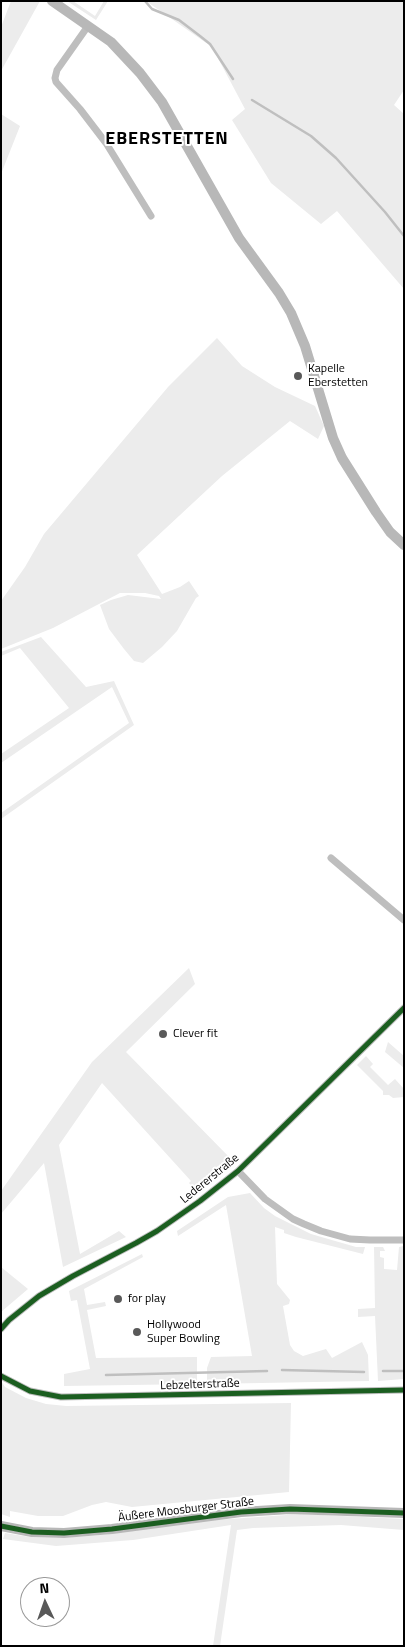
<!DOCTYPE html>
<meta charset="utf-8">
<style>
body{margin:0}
#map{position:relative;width:405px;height:1647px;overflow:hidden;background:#fff;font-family:"Titillium Web",sans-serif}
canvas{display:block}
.frame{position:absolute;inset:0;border:2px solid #000;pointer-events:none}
.north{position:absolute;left:20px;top:1577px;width:50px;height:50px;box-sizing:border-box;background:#fff;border:1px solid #999;border-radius:50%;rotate:357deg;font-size:14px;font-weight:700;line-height:20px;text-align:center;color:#000}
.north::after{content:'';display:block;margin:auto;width:18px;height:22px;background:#595959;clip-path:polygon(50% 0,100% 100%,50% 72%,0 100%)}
</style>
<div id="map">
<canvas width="405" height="1647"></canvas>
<div class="frame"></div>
<div class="north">N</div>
</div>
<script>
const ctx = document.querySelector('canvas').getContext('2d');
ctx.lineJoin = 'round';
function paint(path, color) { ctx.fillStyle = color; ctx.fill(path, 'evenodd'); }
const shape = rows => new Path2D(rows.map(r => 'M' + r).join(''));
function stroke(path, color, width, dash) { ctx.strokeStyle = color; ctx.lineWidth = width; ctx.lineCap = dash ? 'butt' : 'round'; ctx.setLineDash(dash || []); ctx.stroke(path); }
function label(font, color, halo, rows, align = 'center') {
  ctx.font = font + ' "Titillium Web",sans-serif'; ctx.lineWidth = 4; ctx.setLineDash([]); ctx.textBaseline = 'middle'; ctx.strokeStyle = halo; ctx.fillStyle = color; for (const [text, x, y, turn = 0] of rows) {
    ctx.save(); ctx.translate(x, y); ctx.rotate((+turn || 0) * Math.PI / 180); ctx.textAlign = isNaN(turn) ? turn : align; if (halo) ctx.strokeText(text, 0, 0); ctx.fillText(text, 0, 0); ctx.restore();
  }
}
paint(shape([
 [11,1,40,1,1,71,1,27],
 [67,1,73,1,95,16,104,1,108,1,96,20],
 [146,1,404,1,404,90,394,105,404,114,404,289,337,211,321,224,271,183,232,120,245,109,212,47],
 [1,114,20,126,1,174],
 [217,338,242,366,275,387,315,406,324,426,318,439,290,421,222,476,137,555,162,594,180,587,189,581,199,596,196,598,177,631,162,647,143,663,134,661,124,649,109,629,100,605,111,600,128,595,161,599,159,596,145,593,120,593,53,628,1,649,1,601,25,567,44,534,168,387],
 [41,637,86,687,114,681,134,725,1,819,1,813,129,723,112,687,1,763,1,754,69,708,20,648,1,656,1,652],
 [189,968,195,984,126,1052,232,1160,195,1190,189,1183,191,1181,102,1083,59,1145,80,1254,119,1231,126,1237,63,1267,44,1163,1,1214,1,1191,92,1062],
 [388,1042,404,1056,404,1068,385,1052],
 [366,1056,373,1064,370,1067,388,1085,395,1079,404,1089,404,1097,393,1098,389,1095,383,1095,383,1091,357,1065],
 [250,1193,264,1208,275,1216,311,1234,356,1247,365,1247,363,1254,296,1237,284,1233,284,1230,275,1227,277,1284,290,1300,289,1304,283,1306,290,1345,294,1351,303,1356,326,1349,332,1358,362,1342,368,1355,369,1381,207,1384,207,1368,211,1357,252,1356,226,1205,178,1236,177,1231,228,1197],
 [404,1246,404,1379,378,1381,375,1316,358,1317,358,1309,375,1308,374,1247,383,1247,385,1251,380,1251,380,1257,384,1258,384,1269,397,1270,399,1247],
 [142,1254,143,1257,84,1289,87,1305,105,1302,106,1306,87,1310,96,1358,197,1357,197,1384,64,1386,64,1374,90,1369,77,1300,71,1301,69,1291],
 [1,1267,28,1289,1,1312],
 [1,1381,5,1387,26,1398,46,1404,66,1406,291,1403,289,1492,132,1507,106,1502,92,1505,63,1516,38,1516,10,1511,10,1517,1,1514],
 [300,1514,404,1519,404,1530,341,1525,253,1528,237,1530,220,1646,213,1646,231,1525,133,1540,56,1546,3,1539,5,1533,30,1537,60,1538,102,1535,202,1521]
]), '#ececec');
stroke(shape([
 [145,1,152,9,179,20,200,36,210,44,233,79],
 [252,100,311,136,336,158,385,212,404,236],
 [282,1370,364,1372],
 [383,1371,404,1371],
 [106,1375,267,1371]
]), '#bfbfbf', 2.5);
stroke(shape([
 [88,26,57,70,55,78,56,82,80,109,106,143,151,216],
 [331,858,404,920],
 [238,1171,265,1199,293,1219,304,1224,321,1231,350,1239,370,1240,404,1240],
 [1,1329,9,1320,39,1296,73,1276,136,1243,157,1231,200,1201,238,1171,404,1008],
 [1,1376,30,1391,61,1397,404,1390]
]), '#bebebe', 7);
stroke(shape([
 [52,1,111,42,140,73,162,102,239,238,279,293,291,313,305,346,333,438,342,458,376,512,390,532,404,545],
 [1,1526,32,1532,64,1533,112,1529,241,1512,290,1509,404,1513]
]), '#b8b8b8', 10);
stroke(shape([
 [1,1329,9,1320,39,1296,73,1276,136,1243,157,1231,200,1201,238,1171,404,1008],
 [1,1376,30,1391,61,1397,404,1390],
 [1,1526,32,1532,64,1533,112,1529,241,1512,290,1509,404,1513]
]), '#1b5e20', 5);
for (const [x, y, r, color] of [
 [298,376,5,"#595959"],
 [163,1034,5,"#595959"],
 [118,1299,5,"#595959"],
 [137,1332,5,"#595959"]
]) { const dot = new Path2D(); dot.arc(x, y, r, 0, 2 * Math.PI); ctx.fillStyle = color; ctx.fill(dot); stroke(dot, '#fff', 2); }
label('12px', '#000', '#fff', [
 ["Kapelle",308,369],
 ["Eberstetten",308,383],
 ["Clever fit",173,1034],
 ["for play",128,1299],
 ["Hollywood",147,1325],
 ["Super Bowling",147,1339]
], 'left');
label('12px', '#000', '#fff', [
 ["Ledererstraße",210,1179,-39],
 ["Lebzelterstraße",200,1385,-2],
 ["Äußere Moosburger Straße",186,1510,-7]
]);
ctx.letterSpacing = '1px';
label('bold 18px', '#000', '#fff', [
 ["EBERSTETTEN",167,140]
]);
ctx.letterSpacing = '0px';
</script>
